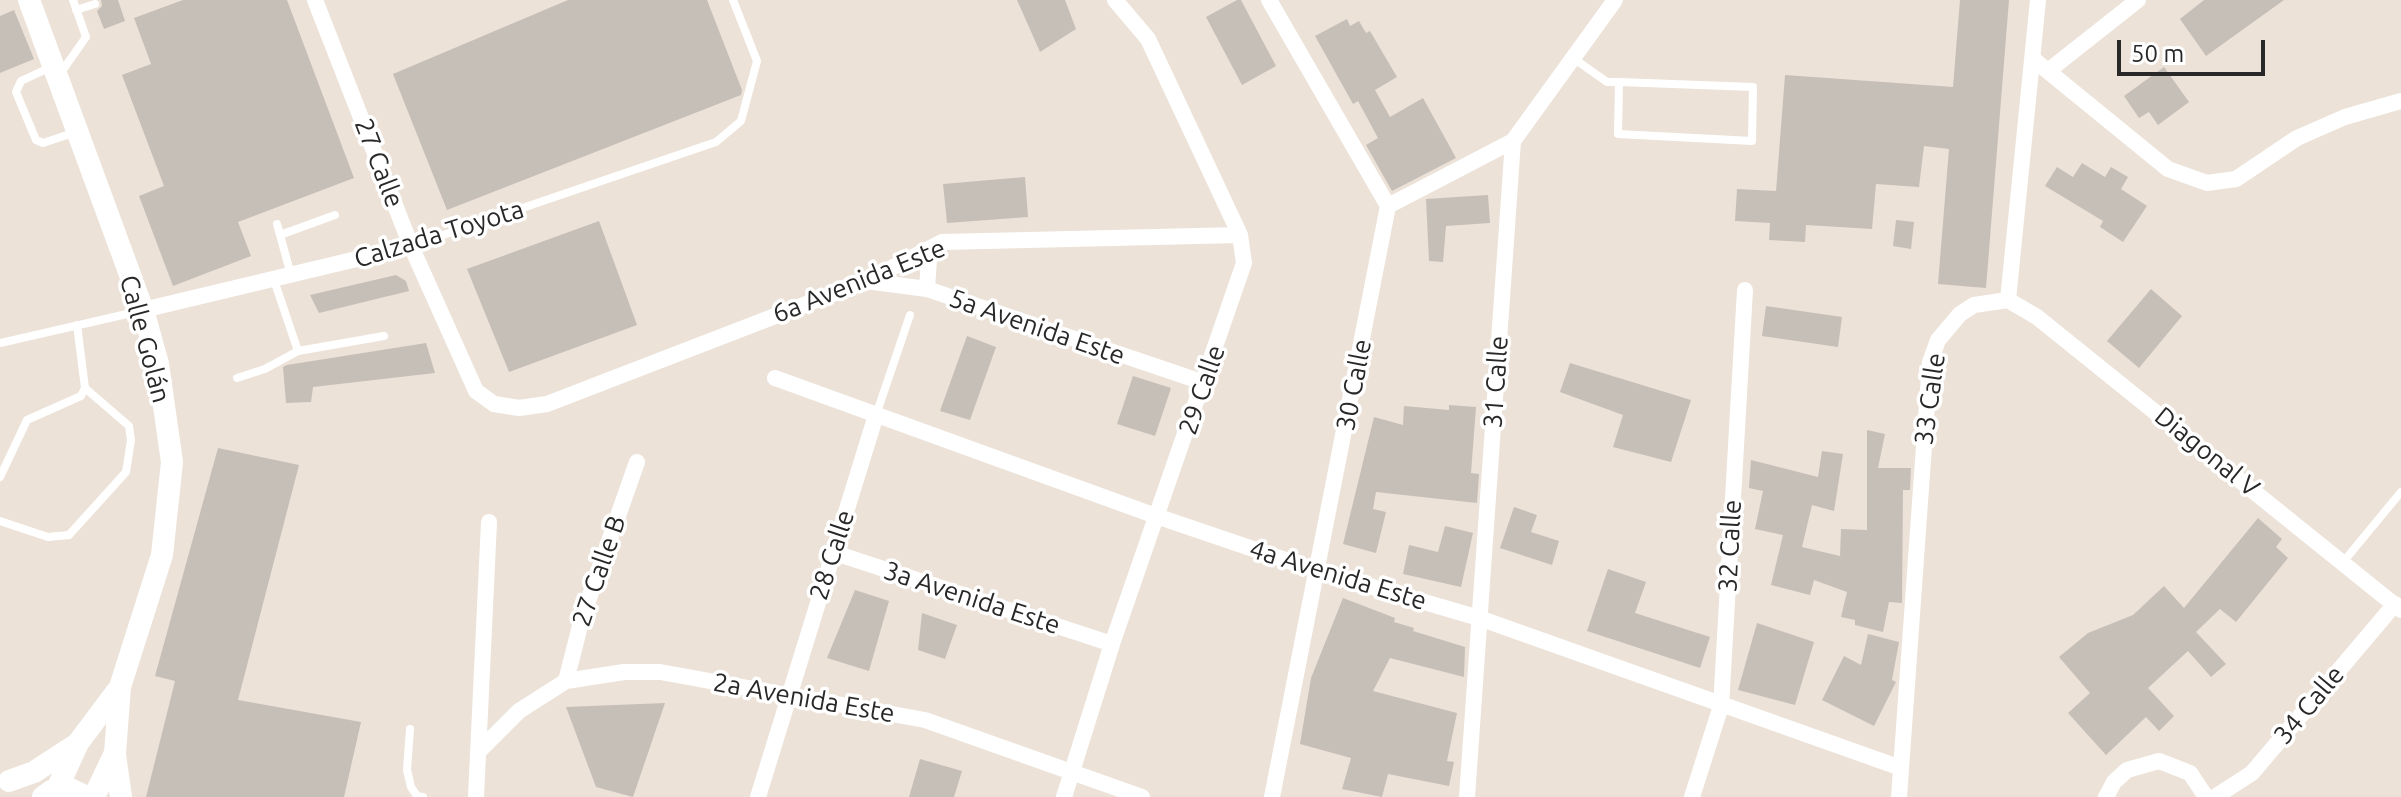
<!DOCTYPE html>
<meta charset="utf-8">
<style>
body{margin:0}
#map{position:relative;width:2401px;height:797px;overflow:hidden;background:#ece2d8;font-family:Ubuntu,sans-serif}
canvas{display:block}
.scale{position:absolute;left:2117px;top:40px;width:148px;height:36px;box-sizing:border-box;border:4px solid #282828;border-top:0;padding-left:10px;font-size:24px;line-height:28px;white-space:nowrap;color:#282828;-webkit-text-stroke:6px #fff;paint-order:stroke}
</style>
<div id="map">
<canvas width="2401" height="797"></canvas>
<div class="scale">50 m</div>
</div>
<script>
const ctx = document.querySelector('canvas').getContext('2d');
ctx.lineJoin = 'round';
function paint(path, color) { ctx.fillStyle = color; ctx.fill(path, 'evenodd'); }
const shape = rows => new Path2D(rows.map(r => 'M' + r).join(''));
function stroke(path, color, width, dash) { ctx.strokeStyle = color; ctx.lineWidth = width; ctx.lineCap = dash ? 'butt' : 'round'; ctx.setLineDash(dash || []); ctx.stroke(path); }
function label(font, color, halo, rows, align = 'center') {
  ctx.font = font + ' Ubuntu,sans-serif'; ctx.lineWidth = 7; ctx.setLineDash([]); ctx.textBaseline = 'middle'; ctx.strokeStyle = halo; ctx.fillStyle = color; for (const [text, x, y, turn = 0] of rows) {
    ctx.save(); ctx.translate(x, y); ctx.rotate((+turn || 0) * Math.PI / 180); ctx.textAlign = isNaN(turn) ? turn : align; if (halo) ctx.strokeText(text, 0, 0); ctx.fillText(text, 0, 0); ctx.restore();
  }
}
paint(shape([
 [101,0,118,0,125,21,104,29,97,11,102,6],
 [183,0,287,0,354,178,238,222,251,256,173,286,139,196,164,186,122,75,151,64,134,18],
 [568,0,707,0,742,90,741,95,447,210,393,74],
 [1017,0,1065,0,1076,29,1040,52],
 [1237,0,1241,0,1276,66,1242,85,1206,17],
 [1960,0,2009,0,1986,288,1938,284,1949,149,1924,146,1919,187,1876,184,1872,229,1806,225,1805,242,1769,240,1770,223,1735,221,1737,189,1776,191,1785,75,1953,87],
 [2204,0,2284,0,2206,56,2180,19],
 [14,10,34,59,0,73,0,16],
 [1347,19,1350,26,1359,21,1366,33,1370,31,1397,77,1375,90,1390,117,1423,98,1456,158,1392,191,1366,145,1378,138,1358,101,1353,104,1315,36],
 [2164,67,2189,102,2158,125,2149,112,2139,118,2124,96],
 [2082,163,2105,177,2111,167,2128,177,2121,189,2147,206,2123,242,2100,227,2103,221,2045,186,2057,167,2073,177],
 [1025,177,1028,217,947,223,943,184],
 [1488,195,1490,223,1446,226,1443,262,1429,261,1426,199],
 [1896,220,1914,222,1911,249,1893,246],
 [599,221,637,325,509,372,467,269],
 [396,275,406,281,409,291,319,313,310,295],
 [2151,289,2182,316,2139,368,2107,341],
 [1766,306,1842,317,1838,347,1762,336],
 [967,336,996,347,970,420,940,411],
 [426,343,435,373,313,387,311,402,286,403,283,367,287,365],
 [1570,363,1691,400,1671,462,1613,447,1623,415,1560,392],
 [1133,376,1171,388,1155,436,1117,424],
 [1449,405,1476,407,1471,473,1479,474,1477,503,1376,492,1373,509,1386,512,1376,553,1343,544,1374,417,1403,425,1404,406,1449,410],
 [1867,430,1885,434,1878,468,1911,468,1910,490,1903,490,1902,603,1889,602,1883,632,1855,625,1855,620,1841,617,1847,592,1814,580,1810,595,1771,585,1783,535,1755,529,1763,491,1749,488,1751,460,1818,477,1822,451,1843,454,1834,511,1812,505,1802,547,1840,556,1841,529,1867,530],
 [218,448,299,465,238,700,361,722,344,797,146,797,175,681,155,676],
 [1514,507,1537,515,1531,532,1559,541,1552,565,1500,548],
 [2258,518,2282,539,2276,547,2288,558,2236,622,2220,609,2196,632,2226,664,2211,677,2188,651,2148,688,2174,716,2159,731,2146,717,2106,755,2068,713,2090,693,2059,657,2088,633,2133,615,2164,586,2184,608],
 [1445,526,1473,533,1461,587,1403,574,1409,545,1438,552],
 [1608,569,1646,582,1635,613,1710,637,1700,668,1587,631],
 [855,590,889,601,869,671,827,658],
 [1343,598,1395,618,1394,622,1414,628,1413,631,1465,647,1464,677,1390,658,1373,691,1457,713,1447,761,1454,762,1449,786,1388,774,1382,797,1342,789,1351,758,1300,744,1311,678],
 [922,613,957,625,945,659,918,650],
 [1757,623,1814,642,1795,705,1738,690],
 [1868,634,1899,642,1892,680,1896,682,1874,726,1822,700,1844,656,1861,665],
 [665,703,633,797,596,787,566,707],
 [920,759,962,771,954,797,909,797]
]), '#c6bfb8');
stroke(shape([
 [76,10,95,4],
 [1573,58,1607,82,1619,82,1753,87,1752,141,1618,134,1619,82],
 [53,66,21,81,16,92,36,140,43,143,76,132],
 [60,74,86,37,73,0],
 [277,224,291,275],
 [280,235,335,215],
 [411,246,716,142,741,121,757,61,733,0],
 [274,280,298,351,384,336],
 [0,343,140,311],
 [237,378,265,369,298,351],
 [876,415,910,315],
 [0,477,27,420,81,396,85,388,77,325],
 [0,521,48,537,69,535,126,472,131,440,129,426,85,388],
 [2344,561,2401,492],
 [410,729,407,770,411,787,417,796,423,797]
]), '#fff', 8);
stroke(shape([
 [315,0,411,246,476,391,494,404,519,408,547,404,866,281,942,242,1240,235],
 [1269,0,1388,206,1272,797],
 [2033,59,2168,169,2207,183,2236,179,2297,138,2345,117,2401,101],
 [2048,71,2138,0],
 [1388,206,1513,141],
 [866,281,927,289,1205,383],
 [927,289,929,259,939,246],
 [2008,300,2037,317,2401,610],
 [143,310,411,246],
 [775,378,1156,516,1318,571,1479,618,1901,768],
 [832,552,1112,644],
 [566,681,582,618,637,462],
 [480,750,519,711,566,681,624,672,660,672,925,720,1142,797],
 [476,797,489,522],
 [758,797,876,415],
 [1064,797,1112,644,1244,263,1240,235,1148,39,1115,0],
 [1467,797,1513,141,1615,0],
 [1692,797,1721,706,1745,290],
 [1899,797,1930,362,1938,340,1960,314,1974,305,2008,300,2038,0],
 [2106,797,2114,782,2127,770,2159,761,2190,773,2206,797],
 [2215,797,2252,773,2395,604]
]), '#fff', 16);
stroke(shape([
 [29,0,143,310,158,364,172,462,162,555,120,687,115,753,94,797],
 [115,755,121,797],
 [9,781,34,772,74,746],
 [57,789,78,743,117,691],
 [43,797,51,791,70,789,87,797]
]), '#fff', 22);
label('26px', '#282828', '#fff', [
 ["27 Calle",379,163,69],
 ["Calzada Toyota",439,234,-17],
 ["6a Avenida Este",859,281,-22],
 ["5a Avenida Este",1037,327,19],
 ["Calle Golán",145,339,75],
 ["31 Calle",1496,382,-86],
 ["30 Calle",1354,385,-79],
 ["29 Calle",1202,390,-71],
 ["33 Calle",1930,399,-82],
 ["Diagonal V",2207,452,39],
 ["32 Calle",1730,546,-87],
 ["28 Calle",832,555,-72],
 ["27 Calle B",599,571,-71],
 ["4a Avenida Este",1338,575,17],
 ["3a Avenida Este",972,598,18],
 ["2a Avenida Este",804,698,10],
 ["34 Calle",2309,705,-50]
]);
</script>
